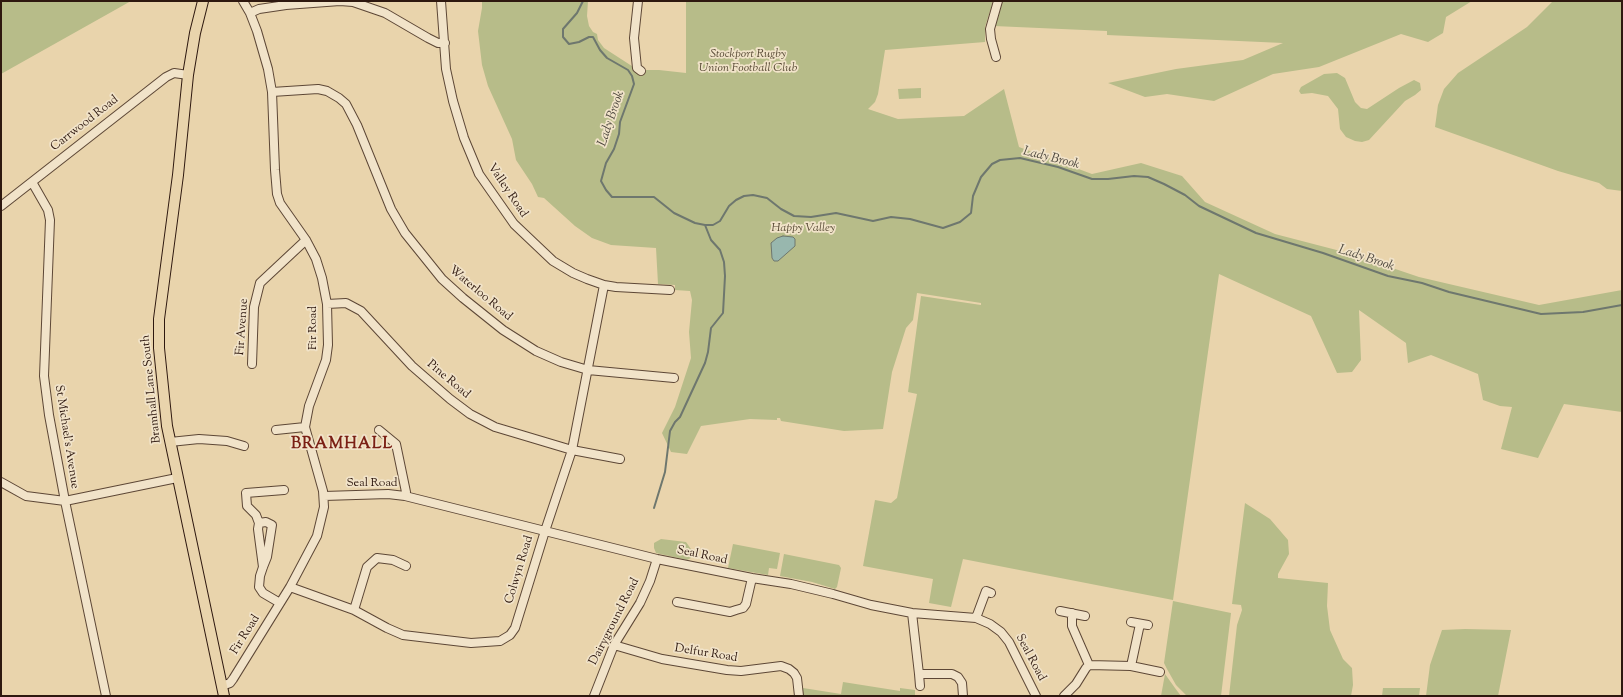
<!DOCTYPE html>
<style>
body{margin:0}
#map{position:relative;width:1623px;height:697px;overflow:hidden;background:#e9d4ac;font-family:"Sorts Mill Goudy",serif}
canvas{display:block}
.frame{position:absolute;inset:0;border:2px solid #2e180f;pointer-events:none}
</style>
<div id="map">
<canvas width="1623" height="697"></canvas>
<div class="frame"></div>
</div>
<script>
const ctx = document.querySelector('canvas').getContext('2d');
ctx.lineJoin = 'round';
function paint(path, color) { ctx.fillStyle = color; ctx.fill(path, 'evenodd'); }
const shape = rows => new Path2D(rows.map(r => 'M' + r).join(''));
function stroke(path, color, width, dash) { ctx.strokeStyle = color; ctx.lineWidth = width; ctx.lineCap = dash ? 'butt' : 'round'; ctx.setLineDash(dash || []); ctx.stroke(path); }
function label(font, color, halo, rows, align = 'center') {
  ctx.font = font + ' "Sorts Mill Goudy",serif'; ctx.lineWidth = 3.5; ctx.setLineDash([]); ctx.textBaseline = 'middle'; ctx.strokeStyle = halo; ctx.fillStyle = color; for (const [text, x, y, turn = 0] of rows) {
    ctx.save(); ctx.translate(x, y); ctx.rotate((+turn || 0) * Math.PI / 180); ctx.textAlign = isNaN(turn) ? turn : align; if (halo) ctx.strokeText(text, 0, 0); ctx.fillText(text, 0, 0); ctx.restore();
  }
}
paint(shape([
 [1,1,131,1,1,74],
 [482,1,588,1,587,16,589,26,593,32,597,34,598,40,604,48,638,70,659,70,686,73,686,1,993,1,985,27,985,42,885,50,878,94,875,102,868,109,898,119,964,116,1004,89,1019,147,1092,174,1141,163,1182,176,1205,202,1275,234,1348,253,1419,277,1539,305,1622,290,1622,412,1564,404,1538,458,1501,449,1512,407,1500,406,1483,400,1478,374,1431,355,1408,363,1406,343,1359,310,1361,360,1352,372,1337,373,1311,316,1219,274,1173,600,963,559,951,607,929,603,933,579,863,566,875,500,891,503,897,498,917,394,908,392,921,296,981,305,981,303,917,293,913,320,906,328,892,372,883,429,844,431,781,421,780,418,777,418,777,420,750,419,701,426,687,454,671,452,662,433,675,407,691,358,689,332,692,300,690,291,675,290,675,285,658,284,656,248,611,245,592,238,575,226,544,198,538,197,532,184,516,160,512,139,488,86,482,65,478,31,482,8],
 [1000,1,1472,1,1446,17,1443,33,1428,42,1401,34,1319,67,1273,74,1214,101,1167,94,1145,97,1108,83,1176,69,1243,60,1283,43,1107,35,1107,31,994,26],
 [1553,1,1622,1,1622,191,1607,189,1599,183,1558,171,1435,127,1438,105,1444,89,1458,73,1527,27],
 [1337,73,1345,78,1355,102,1361,108,1367,109,1399,88,1414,80,1420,83,1421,90,1415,95,1405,101,1369,140,1362,142,1355,141,1346,137,1340,129,1338,109,1328,96,1312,93,1301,94,1299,91,1301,87,1324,74],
 [921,88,921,98,899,99,898,89],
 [1245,503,1270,519,1288,540,1289,554,1278,574,1278,578,1328,583,1327,606,1330,630,1343,659,1352,668,1353,685,1351,696,1229,696,1237,625,1242,610,1241,605,1232,604],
 [661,539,686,542,693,552,691,558,687,560,656,553,654,548,654,543],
 [733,544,780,553,777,569,769,568,768,575,728,568],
 [784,554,839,565,841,568,837,587,835,589,812,582,780,576],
 [1173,601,1231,613,1221,696,1187,696,1176,685,1167,669,1164,663],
 [1465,629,1511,630,1498,696,1426,696,1430,665,1442,630],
 [1165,674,1175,688,1181,696,1161,696],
 [843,682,900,691,900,688,915,690,915,696,803,696,803,688,841,694],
 [1383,688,1420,688,1419,696,1382,696]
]), '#b7bc89');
const water = shape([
 [783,236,793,237,795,239,795,246,778,261,774,261,772,258,771,243,777,238,783,236]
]);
paint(water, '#98b7ae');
stroke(water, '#6e776e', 1);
stroke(shape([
 [583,1,577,13,563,29,563,37,569,44,579,42,589,37,593,37,600,50,607,58,628,70,632,76,634,84,620,122,619,134,614,149,606,163,601,181,606,190,612,197,654,197,674,213,695,223,705,225,713,225,720,221,729,206,736,200,744,196,753,195,767,198,781,209,794,216,811,217,836,213,873,221,891,217,910,219,943,228,960,222,971,213,973,196,981,177,992,164,1000,160,1020,158,1058,167,1092,179,1108,179,1134,176,1148,177,1164,184,1185,195,1199,206,1256,233,1323,253,1388,276,1422,283,1449,292,1541,314,1583,312,1622,305],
 [654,508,665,472,670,431,675,422,680,417,705,363,708,352,711,328,723,313,725,276,724,262,720,250,711,240,705,225]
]), '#6e776e', 2);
const minor = shape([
 [441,1,446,69,453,101,464,138,479,174,514,224,553,261,573,273,587,279,604,285,616,287,670,290],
 [638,1,634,38,637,68,641,71],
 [250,13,259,9,286,5,340,1,353,2,385,13,428,38,438,43,445,43],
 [996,57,991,39,990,29,998,1],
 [272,92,318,89,327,91,339,98,346,104,357,125,391,209,405,233,442,279,463,298,503,330,536,351,561,362,588,370,674,378],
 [32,182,48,210,50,220,44,376,49,415,65,501,106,696],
 [1,206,166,77,174,73,188,75],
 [327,304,346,303,361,311,412,366,450,399,470,414,495,427,572,450,620,459],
 [252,364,254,307,260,283,306,240],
 [276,430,305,427],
 [379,430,396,444,406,492,405,496],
 [170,442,199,439,227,441,244,446],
 [1,482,26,496,65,501,177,478],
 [324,496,388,494,405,496,657,559,752,578,791,584,833,594,871,605,912,613,976,618,990,624,1001,632,1009,642,1036,696],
 [259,523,256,515,247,506,246,493,284,490],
 [263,567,258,529,259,523,266,522,272,525,267,557,263,567,260,576,259,587,263,593,280,603],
 [290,587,354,610,387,628,403,635,471,643,500,641,510,635,515,628,545,531,572,450,604,285],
 [677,602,730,612,736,610,743,608,746,604,752,578],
 [354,610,367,567,377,558,393,560,406,566],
 [1060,611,1085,616],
 [912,613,919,674,952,674,958,677,962,683,963,696],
 [1072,613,1072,626,1075,633,1089,665],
 [976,618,986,591,991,593],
 [1131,622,1148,625],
 [614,645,662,659,727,670,741,671,781,666,789,669,794,673,797,678,799,696],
 [1131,666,1140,624],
 [919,674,920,686],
 [222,686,230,683,233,679,290,587,317,536,324,507,323,491,305,427,309,406,326,360,328,345,327,304,322,278,316,259,306,240,280,203,277,194,275,170,272,92,268,69,257,31,250,13,243,1],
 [594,696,614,645,640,603,650,581,657,559],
 [1064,696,1076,684,1086,668,1089,665,1131,666,1160,672]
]);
const major = shape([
 [203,1,195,33,188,75,178,175,159,319,159,348,167,426,224,696]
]);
stroke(minor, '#5d4736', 10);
stroke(major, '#2e180f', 12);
stroke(minor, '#f1e3c9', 8);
stroke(major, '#e9d4ac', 10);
label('italic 12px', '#574934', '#f1e3c9', [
 ["Stockport Rugby",748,55],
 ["Union Football Club",748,69],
 ["Happy Valley",803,229]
]);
label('12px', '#2e180f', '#f1e3c9', [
 ["Carrwood Road",85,124,-38],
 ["Valley Road",507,191,56],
 ["Waterloo Road",480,294,40],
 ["Fir Avenue",243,327,-86],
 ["Fir Road",314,328,-90],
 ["Pine Road",448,380,40],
 ["Bramhall Lane South",152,389,-96],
 ["St Michael's Avenue",66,437,81],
 ["Seal Road",372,484],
 ["Seal Road",702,556,12],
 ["Colwyn Road",520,570,-73],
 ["Dairyground Road",615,622,-63],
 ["Fir Road",246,635,-58],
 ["Delfur Road",706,654,9],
 ["Seal Road",1030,658,62]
]);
label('italic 13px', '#4e483f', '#f1e3c9', [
 ["Lady Brook",612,119,-71],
 ["Lady Brook",1051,159,14],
 ["Lady Brook",1366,259,18]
]);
ctx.letterSpacing = '1px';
label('bold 16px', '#7a1f14', '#f1e3c9', [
 ["BRAMHALL",342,445]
]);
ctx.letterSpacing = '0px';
</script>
